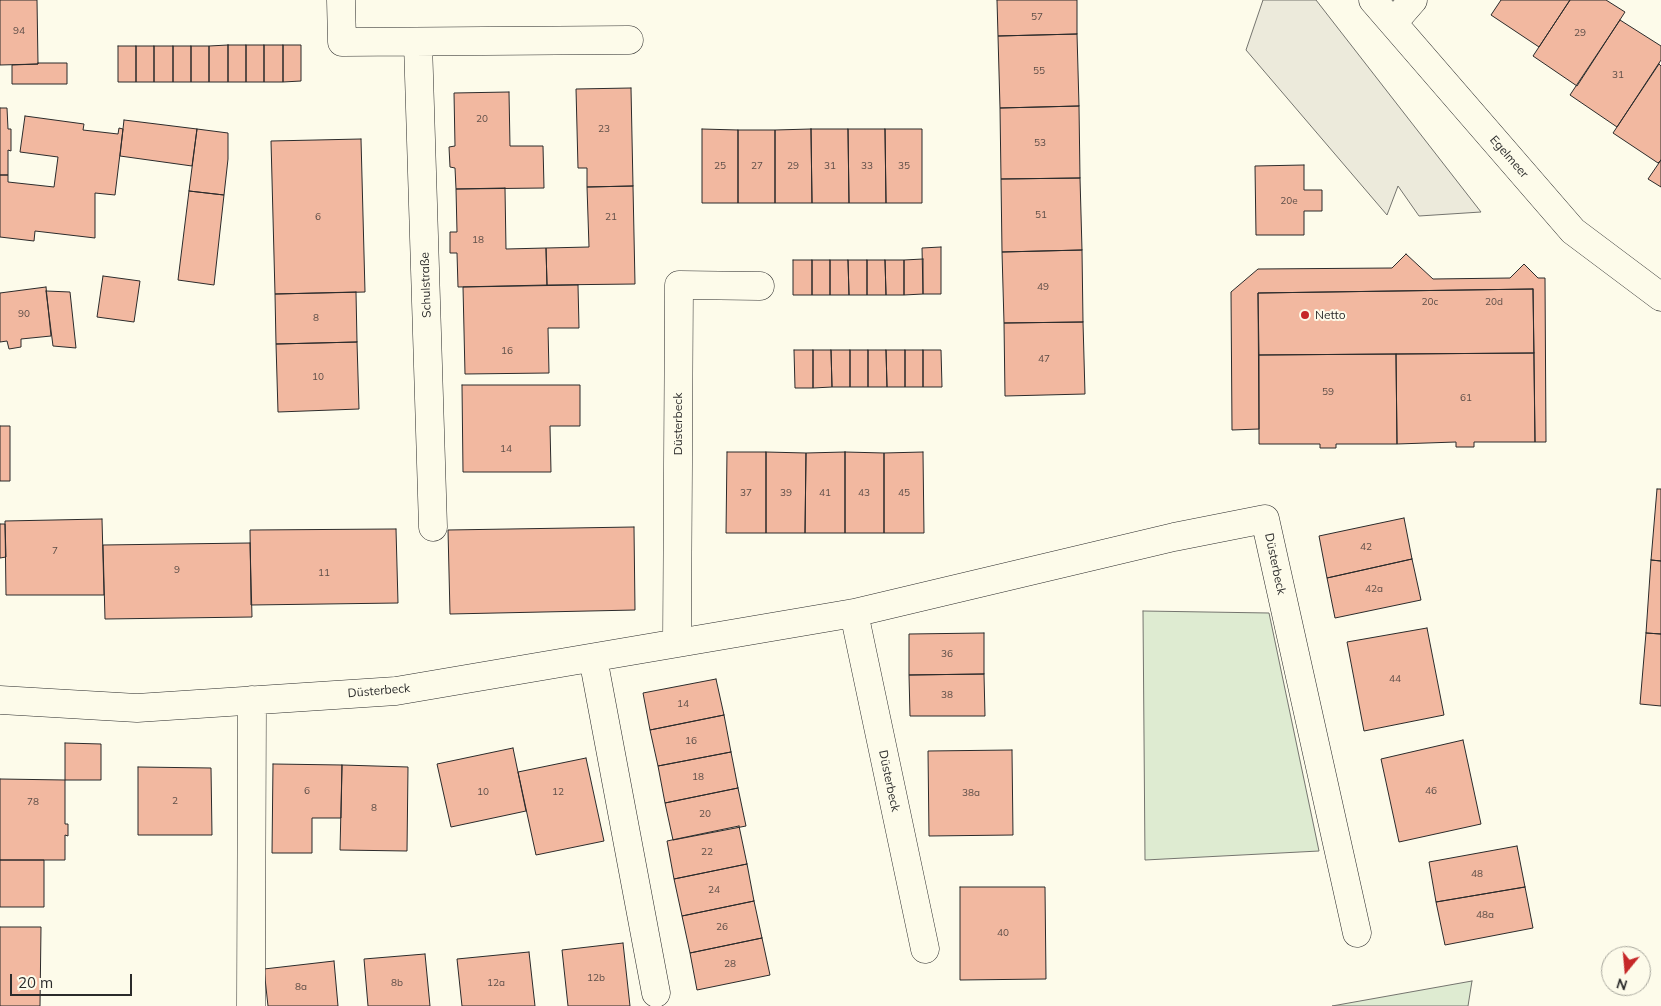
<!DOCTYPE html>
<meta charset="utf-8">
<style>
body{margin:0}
#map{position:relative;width:1661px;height:1006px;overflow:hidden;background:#fdfbea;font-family:Mulish,sans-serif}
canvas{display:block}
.north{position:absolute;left:1601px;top:946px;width:50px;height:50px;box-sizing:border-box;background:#fdfbea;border:1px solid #a9a89e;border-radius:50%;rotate:197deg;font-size:14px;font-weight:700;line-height:20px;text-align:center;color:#2b2b2b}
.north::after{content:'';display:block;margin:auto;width:18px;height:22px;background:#c62828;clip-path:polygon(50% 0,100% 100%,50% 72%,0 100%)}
.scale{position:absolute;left:10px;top:974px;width:122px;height:22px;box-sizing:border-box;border:2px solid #2b2b2b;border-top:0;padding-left:6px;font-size:15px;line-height:18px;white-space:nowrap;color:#2b2b2b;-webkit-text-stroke:4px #fdfbea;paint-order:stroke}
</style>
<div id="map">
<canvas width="1661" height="1006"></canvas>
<div class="north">N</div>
<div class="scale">20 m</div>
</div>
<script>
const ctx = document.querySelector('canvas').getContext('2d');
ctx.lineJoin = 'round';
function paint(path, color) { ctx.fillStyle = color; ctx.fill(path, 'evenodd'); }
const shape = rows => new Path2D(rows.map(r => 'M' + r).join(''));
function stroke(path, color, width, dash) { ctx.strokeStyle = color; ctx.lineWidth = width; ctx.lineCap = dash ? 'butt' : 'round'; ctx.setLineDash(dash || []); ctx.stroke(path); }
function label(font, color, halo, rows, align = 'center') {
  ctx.font = font + ' Mulish,sans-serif'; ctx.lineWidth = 4; ctx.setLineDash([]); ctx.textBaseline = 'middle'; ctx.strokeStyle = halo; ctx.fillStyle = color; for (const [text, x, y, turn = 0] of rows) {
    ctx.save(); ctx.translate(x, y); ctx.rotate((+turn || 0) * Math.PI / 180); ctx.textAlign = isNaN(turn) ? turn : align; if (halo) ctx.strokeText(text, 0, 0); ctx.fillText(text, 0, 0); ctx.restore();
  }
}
const green = shape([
 [1143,611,1269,613,1319,851,1145,860,1143,611],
 [1472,981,1468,1006,1332,1006,1472,981]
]);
paint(green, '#deebd1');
stroke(green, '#74746e', 1);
const parking = shape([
 [1263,0,1316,0,1481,212,1419,216,1398,186,1387,215,1246,50,1263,0]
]);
paint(parking, '#eceadb');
stroke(parking, '#74746e', 1);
const building = shape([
 [0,0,37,0,38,64,0,65,0,0],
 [997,0,1077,0,1077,34,998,36,997,0],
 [1501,0,1570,0,1539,47,1491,15,1501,0],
 [1570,0,1606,0,1625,12,1577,86,1533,56,1570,0],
 [1620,20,1661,46,1661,60,1617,127,1570,95,1620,20],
 [1077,34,1079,106,1000,108,998,36,1077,34],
 [228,45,246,45,246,82,228,82,228,45],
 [228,45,228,82,209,82,209,46,228,45],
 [246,45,264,45,264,82,246,82,246,45],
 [264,45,283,45,283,82,264,82,264,45],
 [283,45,301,45,301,81,283,82,283,45],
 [118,46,136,46,136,82,118,82,118,46],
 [136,46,154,46,154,82,136,82,136,46],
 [154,46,173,46,173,82,154,82,154,46],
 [173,46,191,46,191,82,173,82,173,46],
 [191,46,209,46,209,82,191,82,191,46],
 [38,63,67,63,67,84,12,84,12,65,38,64,38,63],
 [1659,64,1661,66,1661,160,1658,163,1613,133,1659,64],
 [631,88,633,186,587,187,587,168,578,168,576,89,631,88],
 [509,92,510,146,543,146,544,188,456,189,455,168,450,167,449,147,455,146,454,93,509,92],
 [1079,106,1080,178,1001,179,1000,108,1079,106],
 [0,108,7,108,8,129,11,129,11,151,8,150,8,175,0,175,0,108],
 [25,116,84,124,83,130,118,134,119,128,123,129,115,195,95,193,95,238,35,231,34,241,0,237,0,175,8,175,8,182,54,187,58,157,20,152,25,116],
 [124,120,197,129,192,166,120,156,124,120],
 [197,129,228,133,228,159,224,195,189,191,197,129],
 [702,129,738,130,738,203,702,203,702,129],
 [811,129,812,203,775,203,775,130,811,129],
 [811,129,848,129,849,203,812,203,811,129],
 [848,129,885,129,886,203,849,203,848,129],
 [885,129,922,129,922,203,886,203,885,129],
 [738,130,775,130,775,203,738,203,738,130],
 [361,139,365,292,275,294,271,141,361,139],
 [1661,160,1661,187,1648,179,1661,160],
 [1304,165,1304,190,1322,190,1322,211,1304,211,1304,235,1256,235,1255,166,1304,165],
 [1080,178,1082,250,1002,252,1001,179,1080,178],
 [633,186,635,284,547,285,546,248,589,247,587,187,633,186],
 [505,188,506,249,546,248,547,285,458,287,457,253,450,253,450,232,457,232,456,189,505,188],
 [189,191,224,195,214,285,178,280,189,191],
 [941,247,941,294,923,294,922,248,941,247],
 [1082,250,1083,322,1004,323,1002,252,1082,250],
 [1406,254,1433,279,1510,278,1524,264,1538,278,1545,278,1546,442,1535,442,1533,289,1258,293,1259,429,1232,430,1231,292,1258,269,1392,268,1406,254],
 [923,259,923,294,904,295,904,260,923,259],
 [793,260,812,260,812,295,793,295,793,260],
 [812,260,830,260,830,295,812,295,812,260],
 [830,260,848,260,849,295,830,295,830,260],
 [848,260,867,260,867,295,849,295,848,260],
 [867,260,885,260,886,295,867,295,867,260],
 [885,260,904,260,904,295,886,295,885,260],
 [103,276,140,281,134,322,97,317,103,276],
 [578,285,579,328,548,328,549,373,465,374,463,287,578,285],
 [46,287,51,336,21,339,21,347,9,349,7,341,0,342,0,293,46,287],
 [1533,289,1534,353,1259,355,1258,293,1533,289],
 [46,291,70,292,76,348,53,346,46,291],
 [356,292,357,342,276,344,275,294,356,292],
 [1083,322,1085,394,1005,396,1004,323,1083,322],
 [357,342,359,409,278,412,276,344,357,342],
 [794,350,813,350,813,388,795,388,794,350],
 [813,350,831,350,832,387,813,388,813,350],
 [831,350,850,350,850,387,832,387,831,350],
 [850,350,868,350,868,387,850,387,850,350],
 [868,350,886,350,887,387,868,387,868,350],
 [886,350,905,350,905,387,887,387,886,350],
 [905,350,923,350,923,387,905,387,905,350],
 [923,350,941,350,942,387,923,387,923,350],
 [1534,353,1535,442,1474,442,1474,447,1456,447,1456,442,1397,444,1396,354,1534,353],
 [1396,354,1397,444,1336,444,1336,448,1320,448,1320,444,1259,444,1259,355,1396,354],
 [462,385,580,385,580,426,550,426,551,472,463,472,462,385],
 [0,426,10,426,10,481,0,481,0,426],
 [727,452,766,452,766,533,726,533,727,452],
 [766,452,806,453,805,533,766,533,766,452],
 [845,452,845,533,805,533,806,453,845,452],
 [845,452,884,453,884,533,845,533,845,452],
 [923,452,924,533,884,533,884,453,923,452],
 [1657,489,1661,489,1661,561,1651,560,1657,489],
 [1404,518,1412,559,1327,578,1319,536,1404,518],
 [102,519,104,595,6,595,5,521,102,519],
 [0,524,5,524,6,557,0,558,0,524],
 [634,527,635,610,450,614,448,530,634,527],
 [396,529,398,603,251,605,250,530,396,529],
 [250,543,252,617,105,619,103,545,250,543],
 [1412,559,1421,600,1335,618,1327,578,1412,559],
 [1651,560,1661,561,1661,634,1646,633,1651,560],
 [1427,628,1444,715,1364,731,1347,642,1427,628],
 [984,633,984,674,909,675,909,634,984,633],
 [1646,633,1661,634,1661,706,1640,704,1646,633],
 [984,674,985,716,910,716,909,675,984,674],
 [716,679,724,715,650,730,643,693,716,679],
 [724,715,731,752,658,766,650,730,724,715],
 [1463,740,1481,824,1399,842,1381,759,1463,740],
 [65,743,101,744,101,780,65,780,65,743],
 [513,748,526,811,451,827,437,764,513,748],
 [1012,750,1013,835,929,836,928,751,1012,750],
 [731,752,738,788,665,803,658,766,731,752],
 [586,758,604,841,536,855,518,772,586,758],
 [273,764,342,765,341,818,312,818,312,853,272,853,273,764],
 [342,765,408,767,407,851,340,850,342,765],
 [138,767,211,768,212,835,138,835,138,767],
 [0,779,65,780,65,824,68,824,68,836,65,835,65,860,0,860,0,779],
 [738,788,746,826,673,840,665,803,738,788],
 [739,826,747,864,674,879,667,841,739,826],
 [1517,846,1525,887,1436,902,1429,862,1517,846],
 [0,860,44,860,44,907,0,907,0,860],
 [747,864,754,901,682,916,674,879,747,864],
 [960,887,1045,887,1046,979,960,980,960,887],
 [1525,887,1533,928,1445,945,1436,902,1525,887],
 [754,901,762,938,690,953,682,916,754,901],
 [0,927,41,927,40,1006,0,1006,0,927],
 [762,938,770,975,697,990,690,953,762,938],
 [623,943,630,1006,568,1006,562,950,623,943],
 [529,952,535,1006,462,1006,457,959,529,952],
 [425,954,430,1006,368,1006,364,959,425,954],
 [334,961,338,1006,268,1006,264,969,334,961]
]);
paint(building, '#f2b8a0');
stroke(building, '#2b2b2b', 1);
const minor = shape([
 [341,0,342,42,629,40],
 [1373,0,1573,231,1661,297],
 [1393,23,1413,0],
 [418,43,433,527],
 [854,613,925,949],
 [677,643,679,285,760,286],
 [593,658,656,993],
 [0,700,137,708,396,691,854,613,1174,537,1265,519,1357,933],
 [251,1006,252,700]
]);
stroke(minor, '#2b2b2b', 29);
stroke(minor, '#fdfbea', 28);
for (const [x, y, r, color] of [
 [1305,315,5,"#c62828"]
]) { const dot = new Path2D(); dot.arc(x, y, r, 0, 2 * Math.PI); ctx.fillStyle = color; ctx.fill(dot); stroke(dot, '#fdfbea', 2); }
label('10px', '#5d4e48', null, [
 ["57",1037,17],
 ["94",19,31],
 ["29",1580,33],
 ["55",1039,71],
 ["31",1618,75],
 ["20",482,119],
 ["23",604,129],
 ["53",1040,143],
 ["25",720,166],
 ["27",757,166],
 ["29",793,166],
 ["31",830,166],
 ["33",867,166],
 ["35",904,166],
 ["20e",1289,201],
 ["51",1041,215],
 ["6",318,217],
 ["21",611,217],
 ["18",478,240],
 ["49",1043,287],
 ["20c",1430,302],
 ["20d",1494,302],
 ["90",24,314],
 ["8",316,318],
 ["16",507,351],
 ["47",1044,359],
 ["10",318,377],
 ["59",1328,392],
 ["61",1466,398],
 ["14",506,449],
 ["37",746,493],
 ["39",786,493],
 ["41",825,493],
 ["43",864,493],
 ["45",904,493],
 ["42",1366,547],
 ["7",55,551],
 ["9",177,570],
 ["11",324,573],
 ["42a",1374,589],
 ["36",947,654],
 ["44",1395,679],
 ["38",947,695],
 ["14",683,704],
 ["16",691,741],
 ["18",698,777],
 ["6",307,791],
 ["46",1431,791],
 ["10",483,792],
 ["12",558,792],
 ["38a",971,793],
 ["2",175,801],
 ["78",33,802],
 ["8",374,808],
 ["20",705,814],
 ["22",707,852],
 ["48",1477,874],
 ["24",714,890],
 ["48a",1485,915],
 ["26",722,927],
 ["40",1003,933],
 ["28",730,964],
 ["12b",596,978],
 ["8b",397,983],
 ["12a",496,983],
 ["8a",301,987]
]);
label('12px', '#2b2b2b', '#fdfbea', [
 ["Egelmeer",1509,157,49],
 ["Schulstraße",426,285,-92],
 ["Düsterbeck",678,424,-90],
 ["Düsterbeck",1275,564,78],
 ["Düsterbeck",379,691,-5],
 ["Düsterbeck",889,781,78]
]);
label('12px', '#2b2b2b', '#fdfbea', [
 ["Netto",1315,315]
], 'left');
</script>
